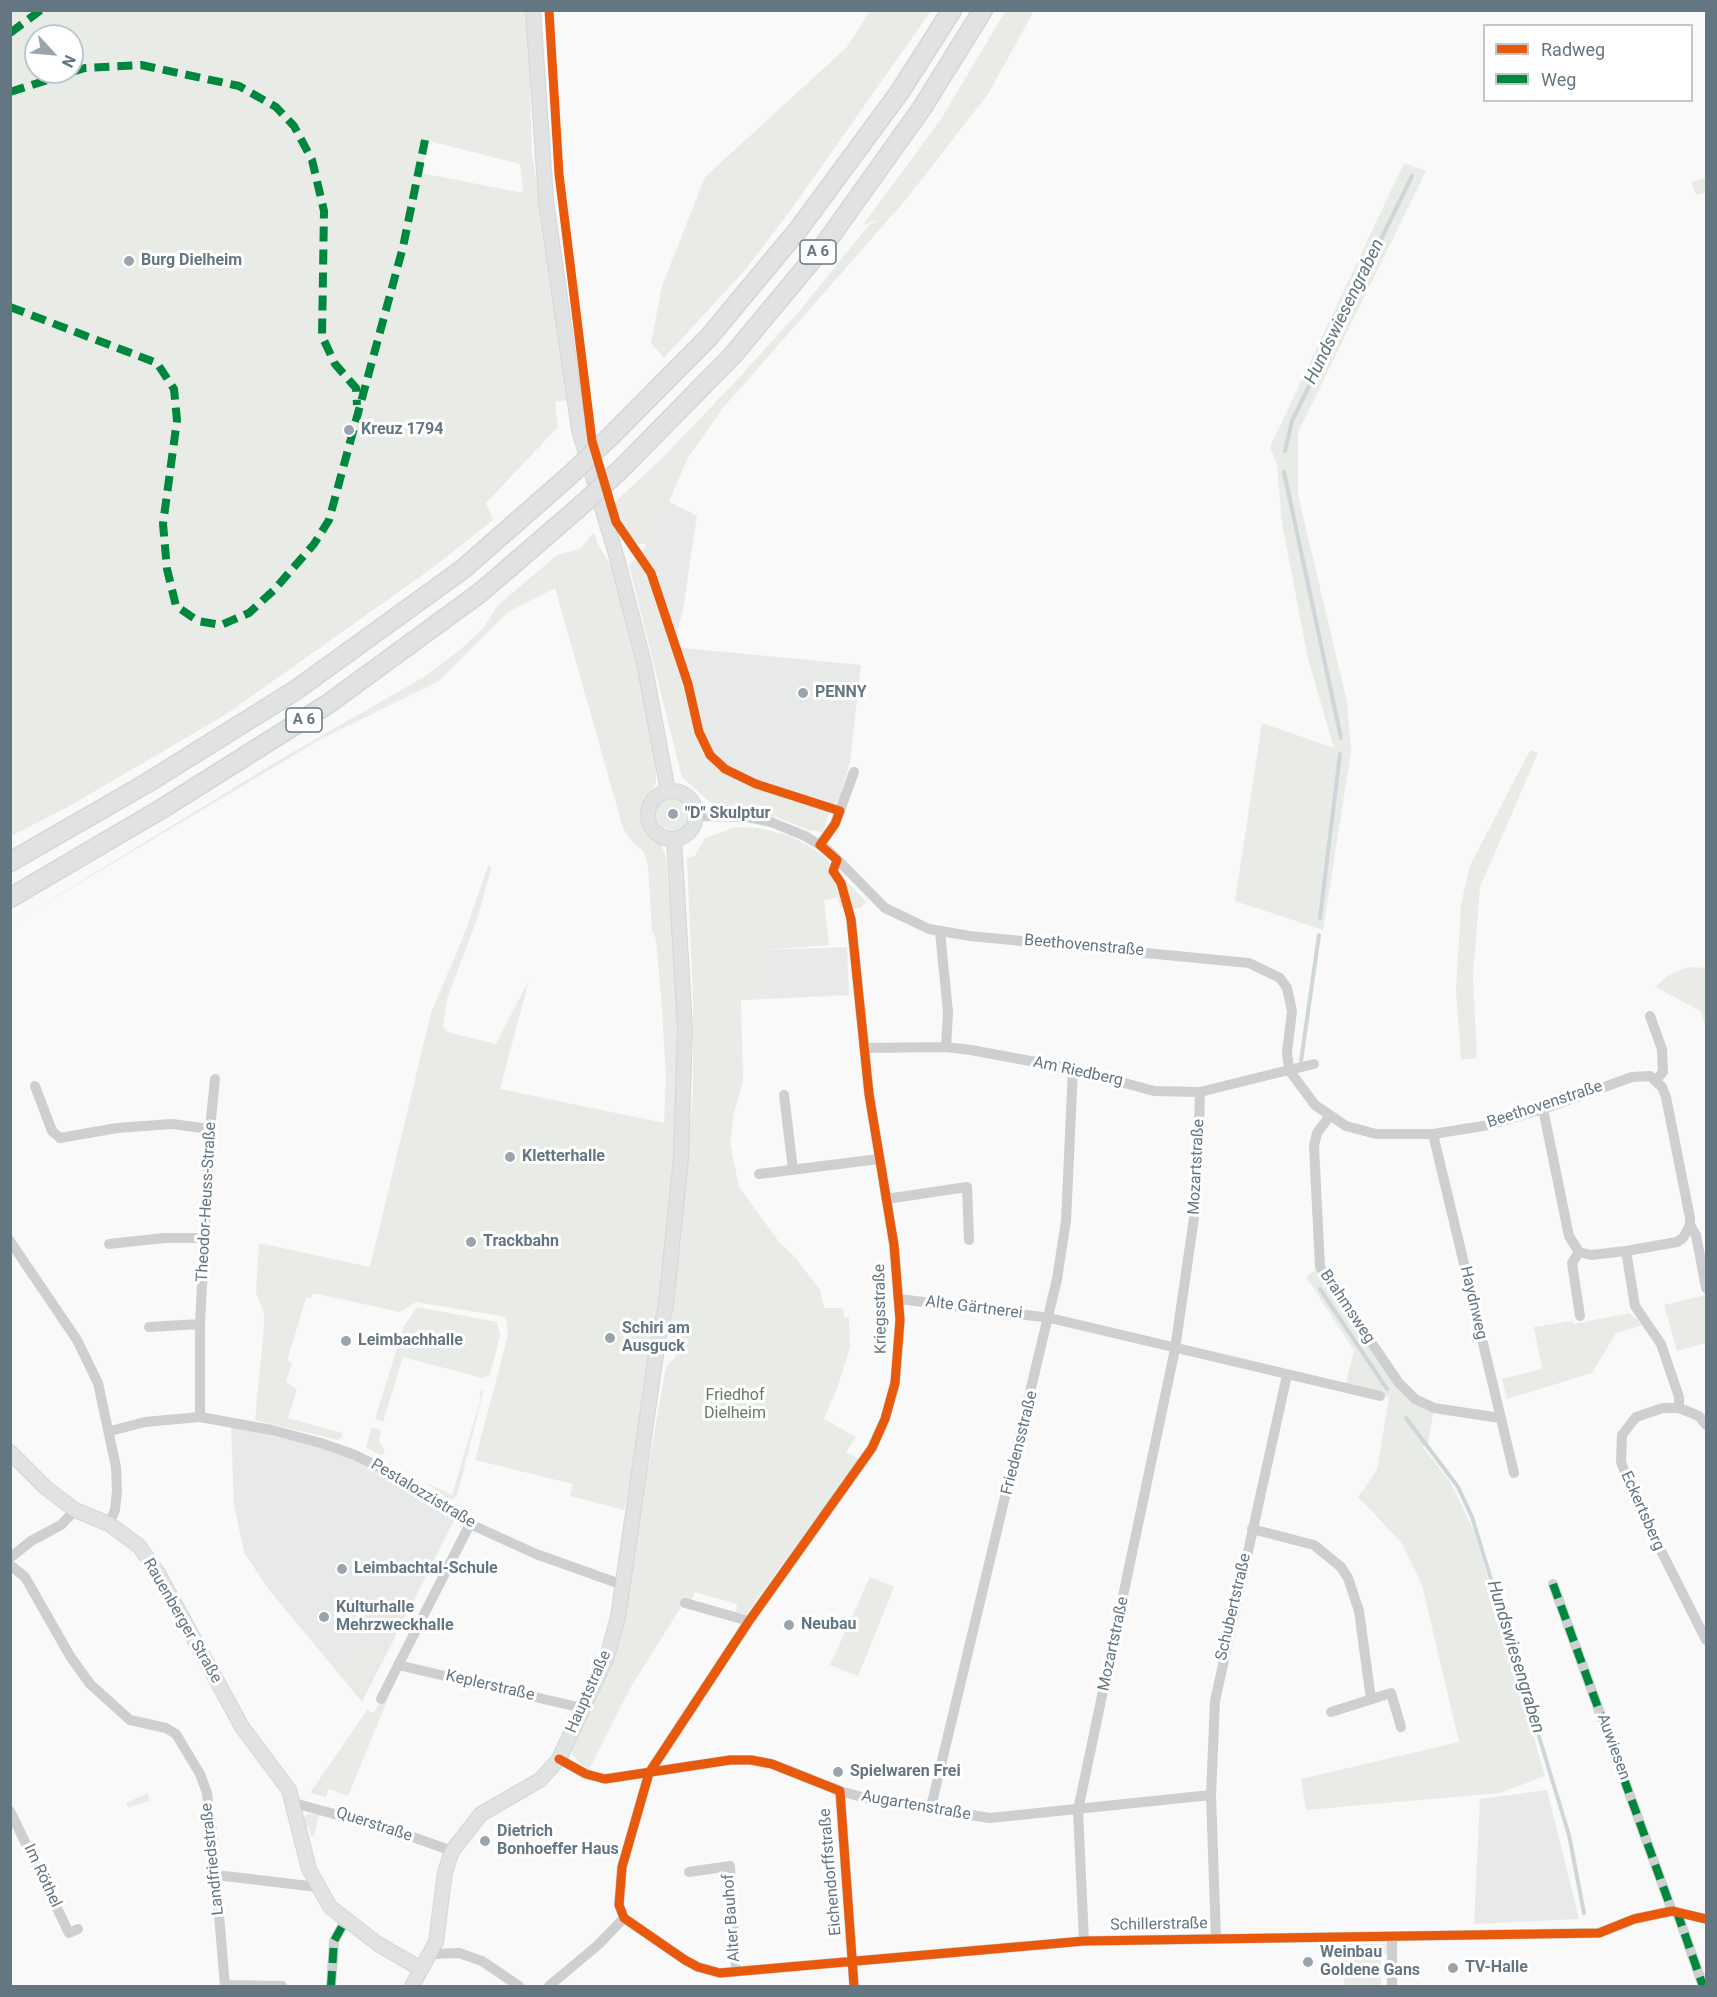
<!DOCTYPE html>
<meta charset="utf-8">
<style>
body{margin:0}
#map{position:relative;width:1717px;height:1997px;overflow:hidden;background:#f9f9f9;font-family:Roboto,sans-serif}
canvas{display:block}
.frame{position:absolute;inset:0;border:12px solid #657683;pointer-events:none}
.legend{position:absolute;left:1483px;top:24px;width:210px;height:78px;box-sizing:border-box;background:#fff;border:2px solid #c1c8cd;margin:0;padding:8px 10px;list-style:none;font-size:18px;color:#657683}
.legend li{display:flex;align-items:center;gap:12px;height:30px}
.legend b{width:30px;border:2px solid #c1c8cd}
.north{position:absolute;left:24px;top:24px;width:60px;height:60px;box-sizing:border-box;background:#fff;border:2px solid #c1c8cd;border-radius:50%;rotate:116deg;font-size:16px;font-weight:700;line-height:24px;text-align:center;color:#657683}
.north::after{content:'';display:block;margin:auto;width:21px;height:27px;background:#99a4ac;clip-path:polygon(50% 0,100% 100%,50% 72%,0 100%)}
</style>
<div id="map">
<canvas width="1717" height="1997"></canvas>
<div class="frame"></div>
<ul class="legend">
<li><b style="height:8px;background:#e8590c"></b>Radweg</li>
<li><b style="height:8px;background:#00873e"></b>Weg</li>
</ul>
<div class="north">N</div>
</div>
<script>
const ctx = document.querySelector('canvas').getContext('2d');
ctx.lineJoin = 'round';
function paint(path, color) { ctx.fillStyle = color; ctx.fill(path, 'evenodd'); }
const shape = rows => new Path2D(rows.map(r => 'M' + r).join(''));
function stroke(path, color, width, dash) { ctx.strokeStyle = color; ctx.lineWidth = width; ctx.lineCap = dash ? 'butt' : 'round'; ctx.setLineDash(dash || []); ctx.stroke(path); }
function label(font, color, halo, rows, align = 'center') {
  ctx.font = font + ' Roboto,sans-serif'; ctx.lineWidth = 6; ctx.setLineDash([]); ctx.textBaseline = 'middle'; ctx.strokeStyle = halo; ctx.fillStyle = color; for (const [text, x, y, turn = 0] of rows) {
    ctx.save(); ctx.translate(x, y); ctx.rotate((+turn || 0) * Math.PI / 180); ctx.textAlign = isNaN(turn) ? turn : align; if (halo) ctx.strokeText(text, 0, 0); ctx.fillText(text, 0, 0); ctx.restore();
  }
}
paint(shape([
 [669,502,697,516,683,609,673,647,861,665,850,762,839,798,830,811,770,793,739,780,714,764,700,747,673,647,640,561,646,544],
 [847,947,849,995,766,999,766,950],
 [231,1423,355,1455,457,1515,362,1702,266,1586,244,1552,234,1505],
 [1547,1790,1579,1919,1474,1924,1480,1799]
]), '#e8e9e9');
paint(shape([
 [1006,10,1034,11,988,94,908,197,723,408,687,459,669,502,646,544,636,544,625,538,616,522,613,504,662,458,735,382,801,309,868,226,879,219,863,225,941,119],
 [11,11,525,11,528,26,532,153,568,400,555,402,558,427,486,503,493,520,431,569,225,715,66,808,11,836],
 [36,36,72,36,72,72,36,72],
 [429,141,520,164,523,193,421,173],
 [870,11,931,11,793,207,746,269,664,358,651,343,662,286,705,177,847,47],
 [1404,163,1426,171,1298,432,1298,495,1347,702,1351,752,1323,930,1235,901,1262,723,1334,748,1308,659,1282,523,1277,465,1270,447],
 [1706,178,1706,193,1696,195,1691,182],
 [594,532,598,545,612,567,646,705,656,756,656,783,642,804,640,816,645,831,662,847,666,857,678,993,679,1063,676,1144,658,1315,651,1345,657,1348,624,1510,570,1496,573,1484,475,1460,508,1335,506,1317,416,1302,400,1312,313,1293,311,1298,306,1298,287,1361,292,1363,286,1382,297,1389,288,1418,343,1433,342,1437,338,1440,255,1420,264,1326,264,1313,256,1293,259,1243,370,1267,431,1013,464,935,488,866,490,865,491,870,477,919,447,999,443,1026,447,1032,496,1044,529,980,500,1089,664,1123,666,1078,662,1008,656,939,652,931,648,865,643,851,633,843,623,828,555,588,508,612,439,681,321,739,11,924,286,756,424,677,462,648,484,627,498,605,557,555,580,549],
 [633,560,640,561,673,647,700,747,706,756,724,772,739,780,770,793,830,811,823,832,809,830,776,817,711,803,682,777,629,565],
 [1530,750,1538,753,1480,887,1473,976,1477,1058,1461,1060,1456,990,1461,904,1470,866],
 '656 814a17 17 0 1 1 34 0a17 17 0 1 1-34 0Z',
 [736,827,758,828,790,836,807,845,824,857,866,902,860,908,840,908,838,897,824,900,829,945,766,950,766,999,741,1000,743,1080,734,1113,730,1142,739,1187,780,1243,794,1256,820,1290,824,1308,843,1308,844,1317,849,1318,850,1347,838,1386,824,1419,856,1437,846,1452,859,1459,746,1614,736,1612,737,1604,695,1592,692,1600,686,1599,632,1685,589,1769,577,1761,572,1753,574,1738,593,1694,636,1534,666,1367,684,1347,669,1334,681,1236,693,1091,693,1001,687,858,695,856,705,838],
 [1688,967,1706,968,1706,1027,1701,1011,1655,987,1668,976],
 [1320,1267,1399,1383,1434,1408,1428,1443,1423,1447,1450,1482,1474,1531,1545,1776,1500,1793,1306,1810,1301,1779,1459,1742,1422,1585,1401,1542,1358,1497,1377,1470,1389,1397,1345,1388,1354,1350,1306,1277],
 [1706,1295,1706,1343,1677,1351,1664,1305],
 [417,1307,497,1322,500,1336,490,1375,482,1378,403,1357,383,1422,375,1419,404,1326],
 [1629,1313,1643,1325,1616,1333,1592,1373,1507,1399,1502,1379,1542,1369,1534,1327,1572,1321,1574,1324],
 [484,1389,457,1496,450,1500,423,1481,452,1495,481,1398,479,1393],
 [372,1427,381,1430,379,1441,385,1451,382,1456,366,1447],
 [870,1577,894,1587,858,1676,830,1665],
 [318,1578,329,1581,384,1651,361,1695,336,1664,367,1639,324,1584,318,1588,313,1582],
 [396,1679,348,1796,329,1789,326,1797,310,1793,367,1710,373,1713],
 [148,1793,149,1801,128,1808,126,1803],
 [306,1814,319,1815,314,1836,311,1836,309,1827,305,1827,304,1819],
 [1345,1944,1387,1944,1389,1954,1381,1954,1381,1986,1344,1986]
]), '#e8ebe6');
stroke(shape([
 [1285,451,1292,421,1412,176],
 [1284,472,1341,738],
 [1320,918,1340,754],
 [1301,1061,1319,935],
 [1320,1289,1387,1389],
 [1406,1418,1458,1487,1472,1517,1569,1835,1584,1913]
]), '#ced6d9', 4);
const secondary = shape([
 [533,10,546,201,579,430,617,558,644,663,668,791],
 '648 815a24 24 0 1 1 48 0a24 24 0 1 1-48 0Z',
 [10,1452,46,1488,75,1510,109,1524,139,1546,158,1573,242,1727,289,1790,309,1869,330,1907,378,1944,421,1969],
 [412,1986,436,1942,445,1872,452,1851,481,1814,540,1780,559,1759,607,1657,618,1617,657,1348,666,1304,681,1158,685,1028,674,839]
]);
const highway = shape([
 [612,435,709,337,798,230,899,93,952,10],
 [621,469,733,355,822,248,922,108,983,10],
 [10,862,147,783,296,690,463,569,569,476],
 [10,898,163,808,328,704,481,592,576,510]
]);
stroke(secondary, '#d5d6d7', 16);
stroke(highway, '#d5d6d6', 21);
stroke(shape([
 [697,816,748,817,771,822,805,836,828,850,885,908,929,929,970,936,1249,963,1280,978,1287,988,1292,1011,1287,1052,1289,1070,1200,1092,1154,1091,1073,1069,971,1050,946,1047,864,1048],
 [820,845,835,824,854,772],
 [851,919,869,1094,894,1245,900,1320,895,1383,885,1419,872,1448,749,1621,649,1773,622,1867,619,1905,624,1918,685,1960,698,1967,720,1973,1084,1941,1599,1933,1634,1919,1672,1911,1706,1919],
 [940,932,948,1012,946,1047],
 [1650,1016,1662,1049,1663,1072,1656,1080],
 [1314,1064,1289,1070,1315,1105,1346,1126,1376,1134,1433,1134,1489,1125,1543,1109,1632,1077,1650,1076,1662,1087,1666,1097,1690,1218,1690,1225,1683,1238,1677,1242,1626,1251,1591,1255,1579,1252,1569,1236,1543,1109],
 [35,1086,52,1131,60,1138,117,1128,172,1124,210,1129],
 [784,1095,793,1170],
 [1329,1117,1317,1133,1314,1146,1320,1267,1399,1383,1415,1399,1434,1408,1500,1418],
 [1433,1134,1514,1473],
 [759,1174,879,1159],
 [886,1199,967,1187,969,1240],
 [1690,1225,1696,1235,1706,1288],
 [10,1241,77,1340,98,1383,116,1467,117,1491,115,1510,109,1524],
 [109,1244,164,1238,205,1238],
 [1626,1251,1635,1306,1661,1344,1679,1397,1679,1408],
 [1579,1252,1572,1263,1580,1316],
 [899,1299,1050,1318,1380,1396],
 [149,1327,200,1324],
 [200,1417,200,1324,210,1129,215,1079],
 [1706,1425,1699,1416,1679,1408,1663,1408,1636,1417,1622,1435,1621,1462,1634,1497,1706,1640],
 [110,1431,145,1422,200,1417,272,1430,321,1443,355,1455,393,1474,470,1524,536,1554,623,1585],
 [1252,1529,1314,1545,1341,1567,1348,1578,1359,1611,1371,1699],
 [10,1558,31,1541,61,1525,75,1510],
 [10,1565,25,1577,70,1656,90,1684,130,1720,166,1728,176,1734,200,1774,207,1793,212,1831,225,1986],
 [1553,1584,1672,1911],
 [685,1603,749,1621],
 [398,1665,582,1708],
 [381,1699,470,1524],
 [1331,1712,1391,1693,1401,1727],
 [559,1759,586,1774,605,1779,730,1760,751,1760,772,1764,840,1791,873,1800,990,1818,1211,1795],
 [840,1791,854,1986],
 [294,1803,396,1831,452,1851],
 [10,1811,69,1933,78,1929],
 [930,1811,1057,1279,1066,1221,1073,1069],
 [689,1872,730,1866,736,1972],
 [216,1875,317,1887],
 [1677,1912,1703,1986],
 [1392,1937,1392,1986],
 [1216,1939,1211,1795,1215,1701,1287,1375],
 [1084,1941,1078,1810,1175,1349,1197,1197,1200,1092],
 [432,1954,459,1953,482,1961,519,1986],
 [225,1985,282,1986],
 [331,1986,334,1941,345,1921],
 [549,1986,598,1945,624,1918]
]), '#cecfd0', 10);
stroke(secondary, '#e1e2e2', 14);
stroke(highway, '#e1e2e2', 18);
const highwayBridge = shape([
 [569,476,612,435],
 [576,510,621,469]
]);
stroke(highwayBridge, '#d5d6d6', 21, []);
stroke(highwayBridge, '#e1e2e2', 18);
stroke(shape([
 [10,33,41,10],
 [72,72,85,68,141,65,239,86,276,107,294,126,312,160,324,211,322,336,335,364,356,388,357,405],
 [10,92,72,72],
 [10,307,157,363,174,389,177,420,163,524,167,569,176,606,198,621,221,625,249,613,274,590,314,544,329,520,403,247,425,140],
 [1553,1584,1672,1911],
 [1677,1912,1703,1986],
 [331,1986,334,1941,345,1921]
]), '#00873e', 8, [15, 8]);
stroke(shape([
 [549,10,559,174,592,441,616,522,651,573,688,684,699,732,710,755,725,769,756,784,840,811,835,824,820,845,837,860,833,871,841,883,851,919,869,1094,894,1245,900,1320,895,1383,885,1419,872,1448,749,1621,649,1773,622,1867,619,1905,624,1918,685,1960,698,1967,720,1973,1084,1941,1599,1933,1634,1919,1672,1911,1706,1919],
 [559,1759,586,1774,605,1779,730,1760,751,1760,772,1764,840,1791,854,1986]
]), '#e8590c', 9);
for (const [x, y, r, color] of [
 [129,261,6,"#99a4ac"],
 [349,430,6,"#99a4ac"],
 [803,693,6,"#99a4ac"],
 [673,814,6,"#99a4ac"],
 [510,1157,6,"#99a4ac"],
 [471,1242,6,"#99a4ac"],
 [610,1338,6,"#99a4ac"],
 [346,1341,6,"#99a4ac"],
 [342,1569,6,"#99a4ac"],
 [324,1617,6,"#99a4ac"],
 [789,1625,6,"#99a4ac"],
 [838,1772,6,"#99a4ac"],
 [485,1841,6,"#99a4ac"],
 [1308,1962,6,"#99a4ac"],
 [1453,1968,6,"#99a4ac"]
]) { const dot = new Path2D(); dot.arc(x, y, r, 0, 2 * Math.PI); ctx.fillStyle = color; ctx.fill(dot); stroke(dot, '#fff', 2); }
for (const [x, y, w] of [
 [818,252,36],
 [304,720,36]
]) { const box = new Path2D(); box.roundRect(x - w / 2, y - 12, w, 24, 4.5); ctx.fillStyle = '#fff'; ctx.fill(box); stroke(box, '#657683', 1.5); }
label('bold 15px', '#657683', null, [
 ["A 6",818,252],
 ["A 6",304,720]
]);
label('bold 16px', '#657683', '#fff', [
 ["Burg Dielheim",141,261],
 ["Kreuz 1794",361,430],
 ["PENNY",815,693],
 ["\"D\" Skulptur",685,814],
 ["Kletterhalle",522,1157],
 ["Trackbahn",483,1242],
 ["Schiri am",622,1329],
 ["Ausguck",622,1347],
 ["Leimbachhalle",358,1341],
 ["Leimbachtal-Schule",354,1569],
 ["Kulturhalle",336,1608],
 ["Mehrzweckhalle",336,1626],
 ["Neubau",801,1625],
 ["Spielwaren Frei",850,1772],
 ["Dietrich",497,1832],
 ["Bonhoeffer Haus",497,1850],
 ["Weinbau",1320,1953],
 ["Goldene Gans",1320,1971],
 ["TV-Halle",1465,1968]
], 'left');
label('16px', '#657683', '#fff', [
 ["Beethovenstraße",1084,946,5],
 ["Am Riedberg",1078,1072,12],
 ["Beethovenstraße",1545,1105,-18],
 ["Mozartstraße",1197,1167,-87],
 ["Theodor-Heuss-Straße",207,1202,-87],
 ["Haydnweg",1473,1303,77],
 ["Brahmsweg",1347,1307,56],
 ["Alte Gärtnerei",974,1308,7],
 ["Kriegsstraße",881,1309,-91],
 ["Friedensstraße",1020,1443,-76],
 ["Pestalozzistraße",423,1494,31],
 ["Eckertsberg",1642,1511,66],
 ["Schubertstraße",1234,1607,-77],
 ["Rauenberger Straße",182,1621,60],
 ["Mozartstraße",1114,1644,-78],
 ["Keplerstraße",490,1686,13],
 ["Hauptstraße",589,1692,-66],
 ["Auwiesen",1613,1747,70],
 ["Augartenstraße",916,1806,10],
 ["Querstraße",374,1825,18],
 ["Landfriedstraße",213,1859,-96],
 ["Eichendorffstraße",831,1872,-95],
 ["Im Röthel",42,1876,65],
 ["Alter Bauhof",732,1918,-94],
 ["Schillerstraße",1159,1925,-1]
]);
label('16px', '#687a64', '#fff', [
 ["Friedhof",735,1396],
 ["Dielheim",735,1414]
]);
label('italic 18px', '#60757c', '#fff', [
 ["Hundswiesengraben",1345,312,-64],
 ["Hundswiesengraben",1515,1657,73]
]);
</script>
